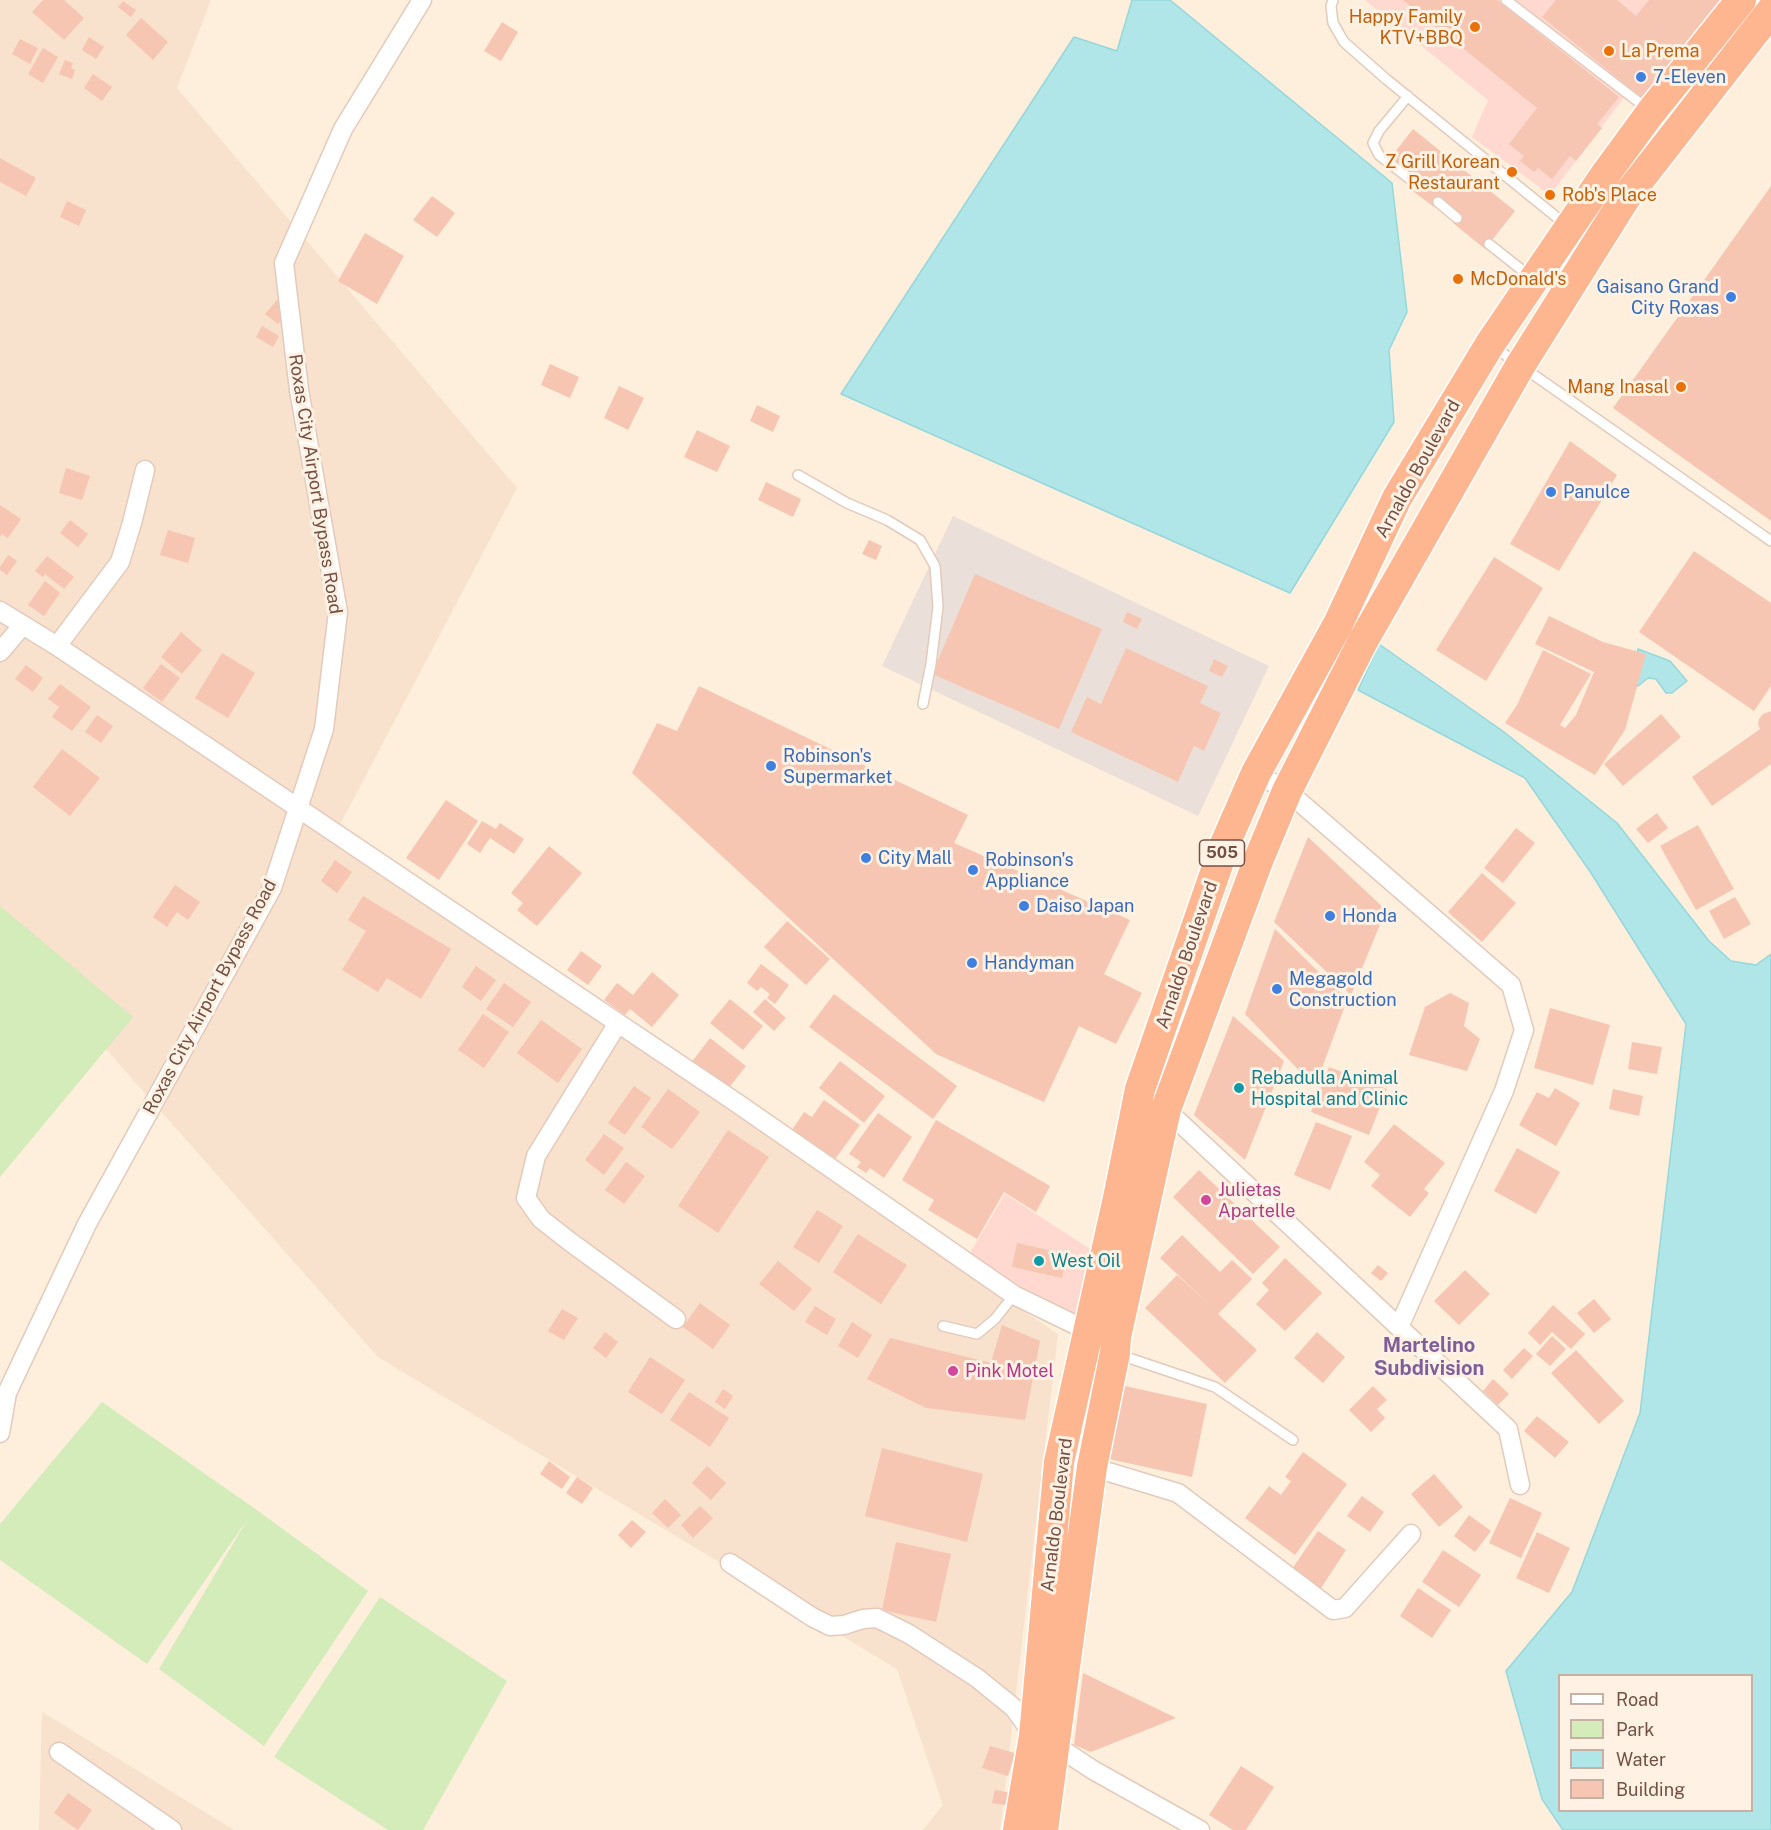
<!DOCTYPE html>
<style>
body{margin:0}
#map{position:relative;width:1771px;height:1830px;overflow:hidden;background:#feeedc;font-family:"Public Sans",sans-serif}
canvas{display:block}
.legend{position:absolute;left:1558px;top:1674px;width:195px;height:138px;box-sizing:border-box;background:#fff2e4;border:2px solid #c8b1a4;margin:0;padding:8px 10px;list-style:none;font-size:18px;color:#755044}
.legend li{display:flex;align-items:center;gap:12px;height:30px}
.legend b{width:30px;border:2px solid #c8b1a4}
</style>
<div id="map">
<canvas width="1771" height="1830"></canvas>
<ul class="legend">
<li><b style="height:8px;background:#fff"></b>Road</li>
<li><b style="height:16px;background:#d3ecba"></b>Park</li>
<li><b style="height:16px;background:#b0e6e8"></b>Water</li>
<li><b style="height:16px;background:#f6c6b2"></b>Building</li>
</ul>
</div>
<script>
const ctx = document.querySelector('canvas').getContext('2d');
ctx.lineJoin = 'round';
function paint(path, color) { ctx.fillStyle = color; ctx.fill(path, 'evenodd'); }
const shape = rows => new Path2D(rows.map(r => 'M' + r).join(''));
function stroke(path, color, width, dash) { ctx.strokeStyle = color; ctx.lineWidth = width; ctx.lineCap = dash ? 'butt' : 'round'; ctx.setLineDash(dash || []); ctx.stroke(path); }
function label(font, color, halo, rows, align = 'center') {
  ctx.font = font + ' "Public Sans",sans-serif'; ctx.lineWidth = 6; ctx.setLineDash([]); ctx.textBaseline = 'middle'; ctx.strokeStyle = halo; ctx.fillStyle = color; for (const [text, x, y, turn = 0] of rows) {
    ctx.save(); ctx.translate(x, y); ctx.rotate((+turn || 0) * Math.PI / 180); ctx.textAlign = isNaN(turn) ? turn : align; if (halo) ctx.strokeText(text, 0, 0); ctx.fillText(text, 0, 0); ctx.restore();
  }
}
paint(shape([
 [0,0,211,0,177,88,517,488,334,836,926,1246,1058,1334,1000,1830,923,1830,943,1805,897,1669,378,1357,0,929],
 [42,1712,234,1830,39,1830]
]), '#f8e1cd');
paint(shape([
 [1365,0,1698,0,1550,195,1472,137,1488,100],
 [1005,1194,1095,1252,1081,1317,1058,1311,970,1253]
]), '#ffd9cf');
paint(shape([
 [953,516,1269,666,1198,816,882,666]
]), '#ebe0d9');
paint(shape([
 [0,906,133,1017,0,1177],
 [102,1402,254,1508,368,1591,264,1746,159,1669,247,1520,147,1664,0,1560,0,1524],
 [380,1597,507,1681,423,1830,388,1830,274,1757]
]), '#d3ecba');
const water = shape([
 [1132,0,1170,0,1392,183,1407,312,1389,350,1394,422,1290,593,841,394,1074,37,1117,51,1132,0],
 [1379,644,1504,732,1617,823,1709,941,1731,961,1756,965,1771,954,1771,1830,1563,1830,1542,1799,1506,1671,1572,1592,1640,1413,1686,1024,1591,873,1525,778,1358,690,1379,644],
 [1560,1676,1752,1676,1752,1810,1560,1810,1560,1676],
 [1638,649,1670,661,1687,681,1672,693,1666,693,1656,679,1648,678,1638,686,1630,682,1638,649]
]);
paint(water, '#b0e6e8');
stroke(water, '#95d7db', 1.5);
paint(shape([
 [43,0,64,0,84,18,64,40,32,12],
 [1403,0,1497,0,1619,97,1597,124,1602,128,1576,161,1570,156,1552,179,1538,168,1534,172,1520,161,1524,156,1509,144,1537,108],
 [1556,0,1617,0,1636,16,1649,0,1726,0,1645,100,1542,17],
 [123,1,136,10,131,17,118,7],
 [141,18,168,42,153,60,126,35],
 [502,22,518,32,501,61,484,51],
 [89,37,104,47,96,59,82,50],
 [20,39,38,48,30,64,12,54],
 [43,48,58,57,43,83,28,74],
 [65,60,73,63,71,68,75,70,72,79,59,74],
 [93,74,112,87,102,101,84,88],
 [1413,129,1515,211,1485,249,1453,223,1460,215,1440,199,1434,207,1410,189,1418,179,1391,157],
 [0,158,36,178,26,196,0,182],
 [1771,186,1771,521,1613,408],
 [432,196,455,213,437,237,413,220],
 [67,201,86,210,79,226,60,217],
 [365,233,404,256,377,304,338,281],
 [277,300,289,311,278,324,265,314],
 [262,326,279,336,273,347,256,337],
 [550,364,579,377,570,398,541,385],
 [619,386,644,398,628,430,604,418],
 [757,405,780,416,773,432,750,421],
 [697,430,730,446,717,472,684,457],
 [1570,441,1617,475,1559,571,1510,544],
 [66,468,90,476,82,500,59,493],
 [766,482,801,499,793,517,758,500],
 [0,505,21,519,8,538,2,534,0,537],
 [70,520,88,534,78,547,60,533],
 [168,530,195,538,188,563,160,555],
 [869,540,882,546,876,560,862,554],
 [1694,551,1771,603,1771,686,1754,711,1639,632],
 [8,555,17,561,7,575,0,570,0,567],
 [47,556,74,577,64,589,45,574,43,577,35,571],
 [1494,557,1543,588,1486,681,1436,650],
 [975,574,1102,629,1059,729,932,674],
 [45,581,60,593,44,616,28,605],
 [1127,612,1142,619,1137,629,1123,622],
 [1549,616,1603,642,1646,654,1625,730,1595,775,1505,723,1517,705,1543,650,1591,674,1560,725,1565,728,1576,715,1594,672,1535,644],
 [181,632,202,650,182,674,161,657],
 [1126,648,1208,686,1200,703,1221,713,1204,751,1194,746,1178,782,1071,732,1087,697,1101,704],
 [222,653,255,673,228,718,195,698],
 [1214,659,1228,666,1222,677,1209,671],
 [161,664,180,678,162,702,143,688],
 [26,665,43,678,33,692,15,679],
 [60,684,91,707,72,731,52,717,59,707,48,699],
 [699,686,968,815,954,843,1130,920,1104,974,1142,993,1116,1044,1079,1026,1044,1102,936,1054,632,773,657,723,677,731],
 [1771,711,1771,764,1712,806,1692,777,1760,729,1758,724,1759,719,1763,714],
 [1661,714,1681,737,1623,786,1604,764],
 [97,715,113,726,101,743,85,732],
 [62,749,100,778,70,816,33,787],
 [446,800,478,821,439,880,406,858],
 [1657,813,1668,828,1648,843,1636,829],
 [482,821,496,829,500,823,524,839,514,854,490,838,480,853,467,844],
 [1698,825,1734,889,1696,910,1660,846],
 [1516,828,1535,843,1503,883,1484,868],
 [1308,837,1386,910,1351,995,1274,922],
 [549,846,582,873,537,926,517,910,523,903,511,893],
 [335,860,352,872,337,893,321,881],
 [1482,873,1516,903,1482,942,1448,912],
 [175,885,200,902,188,920,177,912,167,927,153,917],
 [363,896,451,949,421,999,387,978,378,992,342,970,366,931,348,920],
 [1735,897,1751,924,1724,939,1709,911],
 [787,921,830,959,806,985,764,947],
 [1275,929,1347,1000,1315,1087,1245,1014],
 [581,951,602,966,588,985,567,970],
 [761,964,789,985,775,1004,767,998,770,994,761,987,757,991,747,983],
 [476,966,496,980,481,1001,462,987],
 [652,972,679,995,652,1027,630,1009,625,1015,604,1000,617,983,633,995],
 [504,983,531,1002,513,1027,486,1009],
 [1450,993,1469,1003,1464,1026,1480,1039,1467,1071,1409,1055,1425,1007],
 [834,994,957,1086,933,1119,809,1027],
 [730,999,763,1026,743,1050,710,1023],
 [765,999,786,1018,774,1031,753,1012],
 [1550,1008,1610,1025,1593,1085,1534,1068],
 [483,1014,509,1032,484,1068,458,1050],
 [1233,1016,1284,1061,1245,1160,1194,1115],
 [541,1020,582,1049,558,1083,517,1053],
 [710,1038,746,1066,724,1094,688,1067],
 [1632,1042,1662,1047,1657,1074,1628,1069],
 [840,1061,885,1096,864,1123,819,1088],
 [1329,1067,1387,1089,1369,1135,1311,1112],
 [634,1086,651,1098,625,1135,608,1123],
 [1555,1088,1580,1103,1556,1146,1519,1125,1537,1092,1549,1098],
 [668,1089,700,1112,672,1149,641,1127],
 [1613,1089,1643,1096,1639,1116,1609,1109],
 [824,1100,860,1125,830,1166,811,1152,815,1146,792,1130,804,1112,812,1117],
 [878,1113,912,1137,884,1178,870,1168,866,1173,857,1167,861,1162,849,1154],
 [936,1120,1050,1186,1036,1212,1004,1192,977,1239,928,1210,934,1200,902,1180],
 [1316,1122,1352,1136,1330,1190,1294,1175],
 [1394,1124,1445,1163,1424,1189,1429,1193,1410,1217,1371,1186,1380,1175,1364,1162],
 [728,1130,769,1157,718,1233,678,1206],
 [604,1134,624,1148,604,1175,585,1160],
 [1517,1148,1560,1172,1536,1214,1494,1191],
 [626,1162,645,1176,624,1204,605,1190],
 [1199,1170,1280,1247,1253,1274,1173,1197],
 [817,1210,843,1226,819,1263,793,1247],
 [858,1234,907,1265,881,1304,833,1272],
 [1182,1235,1220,1272,1232,1260,1252,1279,1218,1314,1257,1350,1225,1383,1145,1308,1177,1275,1212,1307,1160,1258],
 [1017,1243,1067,1254,1062,1278,1012,1267],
 [1285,1258,1322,1293,1285,1331,1256,1304,1269,1290,1262,1283],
 [778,1261,812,1289,794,1311,759,1284],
 [1378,1265,1388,1273,1381,1281,1371,1273],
 [1465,1270,1490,1294,1459,1325,1434,1301],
 [1594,1299,1611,1319,1594,1333,1577,1313],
 [700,1303,730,1325,713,1349,683,1327],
 [1553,1305,1585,1334,1571,1349,1552,1332,1540,1345,1528,1333],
 [815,1306,836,1319,827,1335,805,1322],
 [562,1309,578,1318,564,1340,548,1331],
 [852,1322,872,1335,858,1358,838,1346],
 [1002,1325,1040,1341,1025,1420,926,1408,867,1379,890,1338,991,1363],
 [605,1332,618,1342,606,1358,593,1348],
 [1317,1332,1345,1357,1323,1383,1294,1358],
 [1552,1336,1566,1349,1550,1366,1536,1354],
 [1524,1348,1533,1356,1512,1379,1503,1370],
 [1576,1350,1624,1401,1599,1424,1551,1373],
 [650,1357,685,1380,662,1414,628,1392],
 [1493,1379,1509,1394,1498,1405,1483,1391],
 [1120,1385,1207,1404,1192,1477,1104,1458],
 [1373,1386,1387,1400,1377,1409,1385,1418,1371,1432,1349,1410],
 [723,1389,733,1396,725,1409,715,1402],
 [689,1392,729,1418,710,1447,670,1420],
 [1537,1416,1569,1442,1555,1458,1524,1431],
 [882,1448,983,1474,967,1542,865,1516],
 [1303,1452,1347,1484,1295,1555,1245,1518,1269,1486,1281,1495,1291,1481,1285,1477],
 [549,1461,570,1477,562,1489,540,1474],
 [707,1466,726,1483,711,1500,692,1483],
 [1434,1474,1463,1507,1439,1527,1411,1494],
 [577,1477,593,1488,582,1504,566,1493],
 [1362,1496,1384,1512,1370,1532,1347,1516],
 [1510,1498,1542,1513,1521,1558,1489,1543],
 [665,1499,681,1515,668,1528,652,1513],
 [700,1506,713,1518,693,1538,681,1525],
 [1469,1515,1491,1531,1475,1552,1454,1536],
 [632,1520,646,1532,631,1548,618,1535],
 [1318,1531,1346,1550,1321,1588,1292,1569],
 [1537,1532,1570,1548,1549,1593,1516,1578],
 [896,1542,951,1554,936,1622,882,1610],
 [1443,1550,1481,1575,1459,1607,1422,1582],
 [1418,1588,1451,1610,1432,1638,1400,1616],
 [1083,1673,1176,1718,1091,1752,1074,1745],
 [990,1746,1015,1753,1008,1776,982,1768],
 [1241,1766,1274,1787,1246,1830,1233,1830,1209,1815],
 [995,1790,1012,1793,1010,1806,992,1803],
 [68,1793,92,1810,78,1830,54,1813]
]), '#f6c6b2');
const service = shape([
 [1333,0,1331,6,1333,23,1344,42,1386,79,1565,224],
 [1506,0,1649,110],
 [1408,96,1379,131,1373,143,1379,155,1415,183],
 [1438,202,1457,218],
 [1489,244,1532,278],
 [1494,347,1771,541],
 [798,475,847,503,887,520,920,540,935,566,938,607,931,664,923,704],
 [943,1326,977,1334,995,1319,1014,1295],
 [1120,1355,1215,1387,1293,1440]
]);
const minor = shape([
 [0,611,57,646,734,1101,1014,1295,1088,1331,1096,1333],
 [57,646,120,562,132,523,145,470],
 [0,652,23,625],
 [1256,773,1287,791,1511,985,1524,1030,1504,1091,1399,1327],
 [618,1023,536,1156,526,1198,541,1219,569,1241,676,1319],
 [1161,1105,1508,1429,1520,1485],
 [0,1433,7,1393,87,1224,272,888,324,729,338,612,299,390,284,263,343,129,422,0],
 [1059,1462,1092,1467,1178,1493,1333,1610,1345,1608,1411,1534],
 [730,1563,812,1617,830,1626,844,1625,863,1619,877,1618,909,1634,977,1678,1014,1708,1034,1736,1055,1745,1093,1770,1200,1830],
 [59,1752,172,1830]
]);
const trunk = shape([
 [1018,1830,1034,1736,1059,1462,1118,1198,1140,1089,1225,844,1256,773,1338,624,1397,498,1490,344,1607,172,1651,112,1741,0],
 [1043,1830,1092,1467,1115,1353,1116,1337,1166,1109,1258,861,1287,791,1363,641,1520,366,1626,197,1771,11]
]);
stroke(service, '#e4cabb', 12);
stroke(minor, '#e4cabb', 21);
stroke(trunk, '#fff', 33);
stroke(service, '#fff', 9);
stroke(minor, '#fff', 18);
stroke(trunk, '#feb690', 30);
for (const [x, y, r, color] of [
 [1475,27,6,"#e8710a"],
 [1609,51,6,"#e8710a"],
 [1641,77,6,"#3f7fe0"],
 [1512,172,6,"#e8710a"],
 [1550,195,6,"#e8710a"],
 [1458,279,6,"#e8710a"],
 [1731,297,6,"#3f7fe0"],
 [1681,387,6,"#e8710a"],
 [1551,492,6,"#3f7fe0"],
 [771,766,6,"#3f7fe0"],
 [866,858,6,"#3f7fe0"],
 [973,870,6,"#3f7fe0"],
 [1024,906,6,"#3f7fe0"],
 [1330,916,6,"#3f7fe0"],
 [972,963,6,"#3f7fe0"],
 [1277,989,6,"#3f7fe0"],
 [1239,1088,6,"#0f9aa8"],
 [1206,1200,6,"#d1479c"],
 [1039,1261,6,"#0f9aa8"],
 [953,1371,6,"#d1479c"]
]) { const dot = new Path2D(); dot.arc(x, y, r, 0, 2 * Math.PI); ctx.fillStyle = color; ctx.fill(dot); stroke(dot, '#fff2e4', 2); }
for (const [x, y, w] of [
 [1222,853,45]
]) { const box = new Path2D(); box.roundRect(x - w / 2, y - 13, w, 26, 4.5); ctx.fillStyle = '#fff2e4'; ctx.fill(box); stroke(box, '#755044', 1.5); }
label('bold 16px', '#755044', null, [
 ["505",1222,853]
]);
label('18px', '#c56008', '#fff2e4', [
 ["Happy Family",1463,17],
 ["KTV+BBQ",1463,38],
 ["La Prema",1621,51,"left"],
 ["Z Grill Korean",1500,162],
 ["Restaurant",1500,183],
 ["Rob's Place",1562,195,"left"],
 ["McDonald's",1470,279,"left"],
 ["Mang Inasal",1669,387]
], 'right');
label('18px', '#366cbe', '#fff2e4', [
 ["7-Eleven",1653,77],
 ["Gaisano Grand",1719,287,"right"],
 ["City Roxas",1719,308,"right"],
 ["Panulce",1563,492],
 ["Robinson's",783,756],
 ["Supermarket",783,777],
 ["City Mall",878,858],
 ["Robinson's",985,860],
 ["Appliance",985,881],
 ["Daiso Japan",1036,906],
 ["Honda",1342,916],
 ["Handyman",984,963],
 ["Megagold",1289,979],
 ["Construction",1289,1000]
], 'left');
label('18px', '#755044', '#fff2e4', [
 ["Arnaldo Boulevard",1418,469,-61],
 ["Roxas City Airport Bypass Road",315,484,81],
 ["Arnaldo Boulevard",1187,955,-71],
 ["Roxas City Airport Bypass Road",210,997,-62],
 ["Arnaldo Boulevard",1057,1515,-83]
]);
label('18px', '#0d838f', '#fff2e4', [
 ["Rebadulla Animal",1251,1078],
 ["Hospital and Clinic",1251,1099],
 ["West Oil",1051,1261]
], 'left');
label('18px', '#b23c85', '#fff2e4', [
 ["Julietas",1218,1190],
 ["Apartelle",1218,1211],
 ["Pink Motel",965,1371]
], 'left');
label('bold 20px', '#7f5e99', '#fff2e4', [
 ["Martelino",1429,1346],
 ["Subdivision",1429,1369]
]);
</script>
